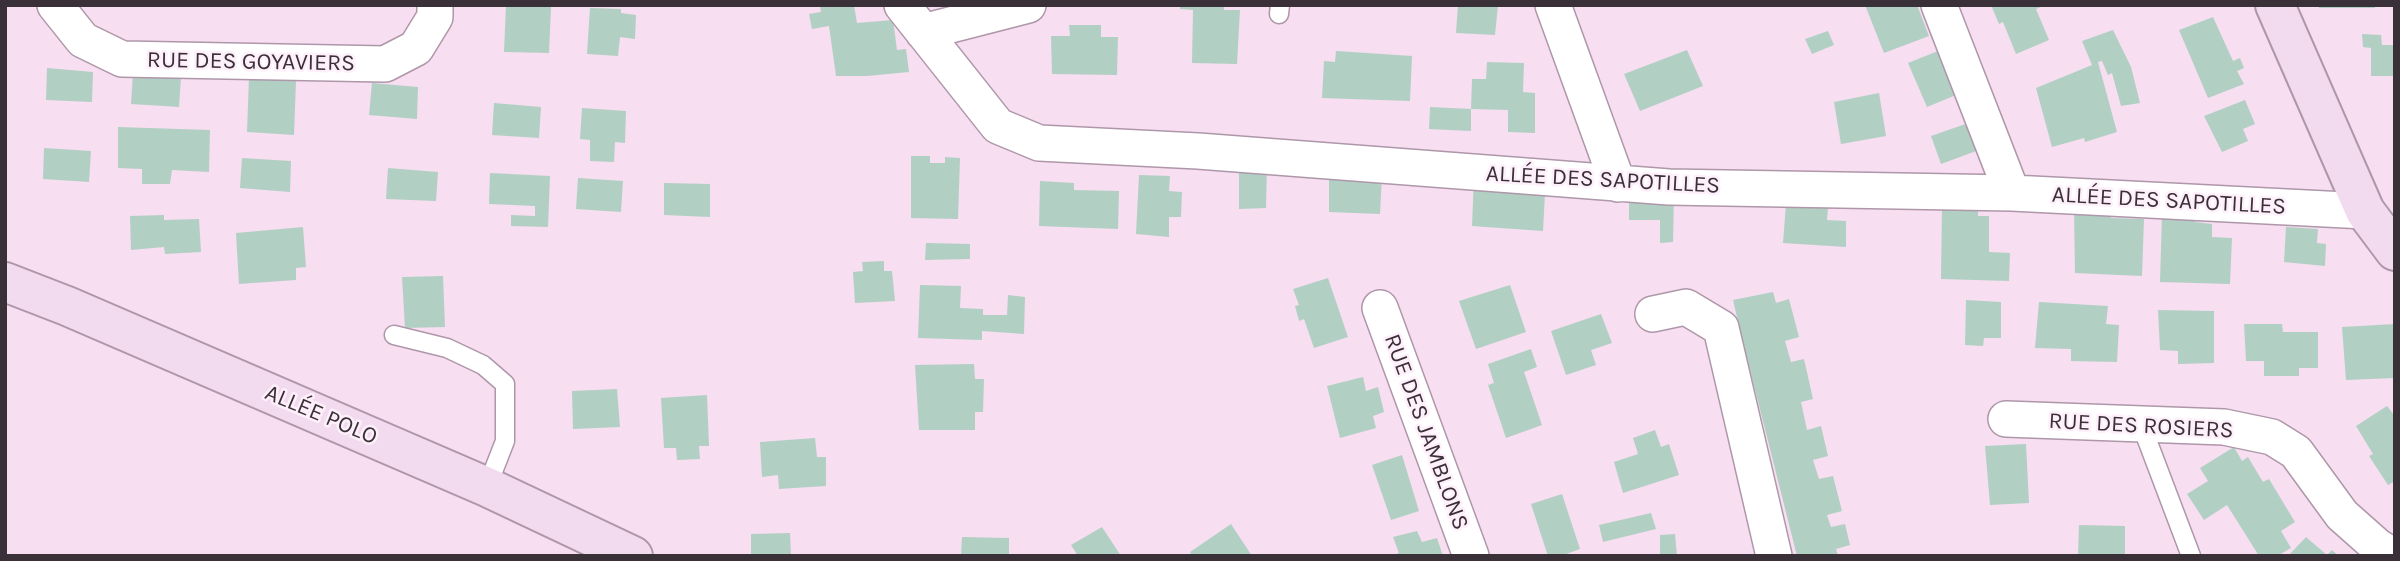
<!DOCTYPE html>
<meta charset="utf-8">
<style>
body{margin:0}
#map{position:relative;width:2400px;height:561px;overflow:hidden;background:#f7def1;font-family:Karla,sans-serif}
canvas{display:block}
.frame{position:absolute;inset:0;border:7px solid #3a3138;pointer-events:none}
</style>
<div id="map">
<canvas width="2400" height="561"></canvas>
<div class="frame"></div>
</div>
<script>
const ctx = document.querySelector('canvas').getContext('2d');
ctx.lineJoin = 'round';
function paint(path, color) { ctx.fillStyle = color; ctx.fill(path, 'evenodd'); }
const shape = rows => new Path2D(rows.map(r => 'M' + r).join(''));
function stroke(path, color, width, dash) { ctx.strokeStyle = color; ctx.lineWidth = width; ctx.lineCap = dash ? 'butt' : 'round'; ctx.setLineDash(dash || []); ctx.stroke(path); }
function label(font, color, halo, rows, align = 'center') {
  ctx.font = font + ' Karla,sans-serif'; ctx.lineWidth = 5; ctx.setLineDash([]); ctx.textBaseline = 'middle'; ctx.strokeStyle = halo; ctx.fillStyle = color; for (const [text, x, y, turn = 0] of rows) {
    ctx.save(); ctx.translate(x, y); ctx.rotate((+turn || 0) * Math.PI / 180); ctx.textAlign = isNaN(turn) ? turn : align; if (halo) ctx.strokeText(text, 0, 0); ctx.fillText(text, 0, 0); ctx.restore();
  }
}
paint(shape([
 [506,5,551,7,549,53,504,52],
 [820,5,854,5,857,23,893,20,897,50,906,49,909,72,867,76,836,76,829,26,812,29,809,14,821,12],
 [1180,5,1224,5,1224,10,1240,10,1237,64,1192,63,1193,10,1180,9],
 [1458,5,1498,5,1495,35,1456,33],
 [1865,5,1917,5,1929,36,1884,53],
 [1991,5,2045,5,2036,9,2049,40,2016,54,2003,22,1999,24],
 [2319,5,2375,5,2375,8,2319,8],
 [590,8,621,9,621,13,636,15,635,39,620,37,618,56,587,54],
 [2213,17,2233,61,2240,58,2244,68,2237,71,2244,84,2208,98,2179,30],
 [1069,25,1101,25,1101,37,1118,37,1117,75,1052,74,1051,36,1070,36],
 [2113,30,2131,67,2140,103,2121,106,2112,73,2108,75,2102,61,2098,62,2117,132,2085,142,2084,138,2052,147,2036,88,2092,65,2082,41],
 [1828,31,1834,45,1812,54,1805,39],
 [2362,34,2381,35,2382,45,2395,45,2395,76,2371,76,2371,48,2363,47],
 [1687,50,1703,86,1640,111,1624,74],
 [1336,51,1412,56,1410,101,1322,98,1324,61,1335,62],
 [1938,51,1956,95,1927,107,1908,63],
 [1487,62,1524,63,1523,92,1535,93,1535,133,1508,132,1508,110,1471,109,1472,79,1486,79],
 [47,68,93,72,92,102,46,100],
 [133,73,181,77,179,107,131,104],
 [249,77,296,81,294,135,247,132],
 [372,83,418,87,417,119,369,115],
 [1879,93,1886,136,1841,144,1834,102],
 [2245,100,2255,124,2243,129,2248,141,2222,152,2204,116],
 [494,103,541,107,539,138,492,135],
 [1430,107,1471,109,1471,131,1429,129],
 [582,108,626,111,625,143,615,142,614,162,590,161,590,140,580,139],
 [1977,120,1987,147,1941,164,1931,136],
 [118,127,210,130,209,172,172,170,170,184,142,184,142,169,118,168],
 [44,148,91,151,89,182,43,179],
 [911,156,930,156,930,163,945,163,945,157,960,158,958,219,911,218],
 [242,158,291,161,290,192,240,188],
 [1239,162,1267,163,1266,208,1239,209],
 [388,168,438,172,436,201,386,199],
 [490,173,550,176,548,227,511,226,511,215,535,216,535,206,489,204],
 [1329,173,1382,175,1380,214,1329,212],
 [1139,175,1170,176,1169,191,1182,192,1181,217,1169,217,1169,237,1136,234],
 [1474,176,1545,193,1543,231,1472,226],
 [578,178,623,181,621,212,576,209],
 [1040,181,1074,183,1074,190,1119,191,1118,229,1039,226],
 [664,183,710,184,710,217,664,215],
 [1629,192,1674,193,1673,242,1660,243,1660,220,1629,220],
 [1786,204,1828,207,1827,220,1846,221,1846,247,1783,243],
 [1942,204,1978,207,1978,216,1989,216,1989,252,2010,253,2009,281,1941,279],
 [2074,208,2110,209,2111,218,2144,219,2142,276,2075,273],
 [2162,214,2195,218,2195,222,2212,224,2212,237,2232,238,2230,284,2160,282],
 [164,215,164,220,199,219,201,252,165,254,164,247,131,250,130,216],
 [303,227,306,267,296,268,296,280,239,284,236,233],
 [2286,227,2318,229,2317,243,2326,244,2325,266,2284,262],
 [926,243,970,244,970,259,925,260],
 [884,261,884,271,892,271,895,301,855,303,853,272,863,271,862,262],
 [443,276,445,327,405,328,402,277],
 [1328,278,1348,337,1314,348,1304,319,1299,321,1295,306,1299,305,1293,289],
 [920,285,961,286,960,308,983,309,983,315,1007,315,1008,295,1025,297,1024,334,982,331,982,340,918,338],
 [1510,285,1526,332,1476,349,1459,301],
 [1773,292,1776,303,1789,299,1799,337,1785,341,1791,362,1804,359,1813,399,1801,402,1807,430,1821,426,1828,456,1813,460,1819,479,1833,476,1842,511,1827,515,1831,527,1845,524,1850,545,1836,549,1838,556,1797,556,1740,330,1733,300],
 [1966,300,2001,302,2001,338,1984,338,1983,346,1965,345],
 [2039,302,2108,306,2106,324,2119,325,2117,362,2071,361,2071,349,2035,348],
 [2158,310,2214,311,2214,363,2178,364,2178,351,2160,350],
 [1601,314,1612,343,1591,350,1596,365,1566,375,1551,331],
 [2244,324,2282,324,2283,332,2318,332,2318,368,2299,368,2299,376,2264,376,2264,361,2246,361],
 [2395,324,2395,378,2346,380,2342,327],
 [1531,349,1537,367,1524,372,1542,425,1506,438,1488,385,1494,383,1488,364],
 [974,364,975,379,984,379,983,412,975,412,975,430,919,430,915,365],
 [1363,377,1366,391,1378,387,1384,412,1373,416,1376,428,1340,438,1327,386],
 [617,389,620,427,573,429,572,391],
 [707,395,709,446,699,446,700,459,677,460,676,448,664,448,661,398],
 [2387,406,2395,416,2395,481,2388,485,2369,456,2373,454,2356,426],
 [1655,430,1661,447,1669,444,1679,475,1623,493,1614,462,1638,454,1633,438],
 [815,438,817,457,826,457,826,486,779,489,778,475,762,477,760,442],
 [2026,444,2029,503,1990,505,1985,446],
 [2234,447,2242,461,2248,457,2263,482,2269,479,2295,522,2281,531,2291,548,2277,556,2259,556,2227,505,2204,520,2187,494,2208,481,2200,468],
 [1402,455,1419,511,1391,520,1372,465],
 [1562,494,1580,549,1561,556,1548,556,1531,504],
 [1651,513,1656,529,1603,542,1599,525],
 [1231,524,1252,556,1192,556,1190,552],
 [2079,525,2125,526,2125,556,2078,556],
 [1102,527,1121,556,1078,556,1071,545],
 [1417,531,1422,542,1437,538,1443,556,1391,556,1399,553,1393,537],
 [790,533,791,556,751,556,751,534],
 [1675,534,1677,556,1660,556,1660,535],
 [962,537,1009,538,1009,556,961,556],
 [2306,537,2327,555,2332,550,2339,556,2288,556]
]), '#b1d0c3');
const lane = shape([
 [1279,14,1280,5],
 [394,335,447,348,483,365,505,384,505,441,487,487],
 [2141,424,2191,556]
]);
const street = shape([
 [55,5,83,40,122,59,385,64,416,48,435,17,435,5],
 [902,5,998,126,1039,143,1198,151,1669,187,2012,193,2365,211],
 [1553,5,1618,184],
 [1939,5,2012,193],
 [923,32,1028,5],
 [1380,308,1471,556],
 [1653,314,1686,307,1721,328,1774,556],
 [2006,419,2224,427,2272,437,2296,452,2342,515,2377,546,2393,556]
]);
const secondary = shape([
 [2275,5,2365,211,2395,251],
 [5,282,67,306,487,487,633,556]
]);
stroke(lane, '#ae97a9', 21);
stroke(street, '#ae97a9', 38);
stroke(secondary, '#ae97a9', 42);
stroke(lane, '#fff', 18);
stroke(street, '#fff', 35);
stroke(secondary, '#f2dbee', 38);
label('23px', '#3a3138', '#feeffa', [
 ["RUE DES GOYAVIERS",251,62,1],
 ["ALLÉE DES SAPOTILLES",1603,180,3],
 ["ALLÉE DES SAPOTILLES",2169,201,3],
 ["ALLÉE POLO",321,415,23],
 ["RUE DES ROSIERS",2141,426,3],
 ["RUE DES JAMBLONS",1426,432,70]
]);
</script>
